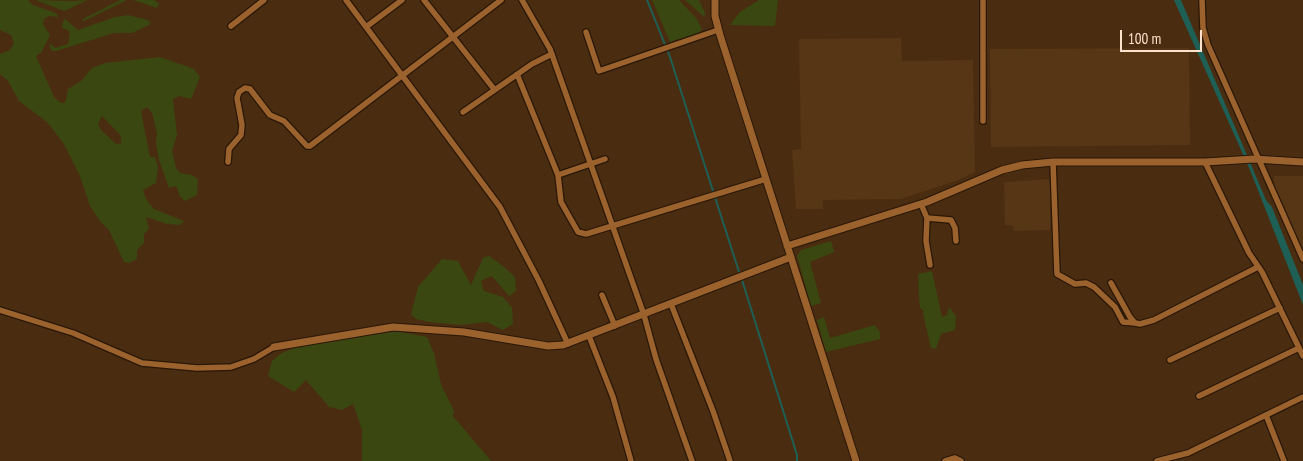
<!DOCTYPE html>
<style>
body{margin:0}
#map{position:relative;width:1303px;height:461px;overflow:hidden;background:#4a2c10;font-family:"PT Sans Narrow",sans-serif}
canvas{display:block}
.scale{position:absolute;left:1120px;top:30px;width:82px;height:22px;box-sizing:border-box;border:2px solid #fde3ce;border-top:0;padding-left:6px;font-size:15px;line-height:18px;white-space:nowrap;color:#fde3ce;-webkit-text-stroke:4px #4a2c10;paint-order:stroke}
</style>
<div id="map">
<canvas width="1303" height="461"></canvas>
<div class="scale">100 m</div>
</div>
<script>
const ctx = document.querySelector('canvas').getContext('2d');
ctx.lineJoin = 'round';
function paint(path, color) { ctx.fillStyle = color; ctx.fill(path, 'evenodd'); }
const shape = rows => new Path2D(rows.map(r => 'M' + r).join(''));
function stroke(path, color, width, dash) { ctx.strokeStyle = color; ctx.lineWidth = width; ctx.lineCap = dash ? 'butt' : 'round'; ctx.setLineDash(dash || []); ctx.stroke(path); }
paint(shape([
 [901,38,902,61,973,60,975,172,956,181,901,199,823,200,823,209,796,209,792,150,801,149,799,39],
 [1189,48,1190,145,991,147,990,49],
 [1274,176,1303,176,1303,251,1274,184],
 [1051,179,1050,230,1014,231,1013,226,1005,225,1004,182]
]), '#573616');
paint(shape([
 [0,0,28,0,33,5,56,13,58,17,49,16,44,19,43,24,50,35,41,53,36,56,54,97,61,103,65,103,68,89,81,81,92,68,105,63,160,57,194,69,200,77,191,99,179,96,173,99,177,135,172,151,176,168,180,173,192,175,198,179,197,195,185,201,180,196,176,186,169,188,159,160,156,144,157,133,152,113,147,107,141,111,149,152,150,157,155,157,158,167,156,183,143,190,146,199,154,209,184,221,180,225,167,224,146,217,149,229,144,234,144,243,137,250,137,259,129,263,124,262,109,230,100,221,90,206,80,176,64,144,47,122,19,101,8,81,0,74,0,54,10,50,14,43,11,35,0,30],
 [102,116,121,136,121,143,116,144,101,130,98,124],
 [36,0,71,1,88,0,64,11],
 [120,0,127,0,82,22,83,19],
 [133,0,154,0,159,3,157,8],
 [652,0,679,0,696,18,702,29,699,33,670,42],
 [685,0,699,0,706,15,703,16],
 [759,0,778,0,775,26,730,25,740,12],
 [128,15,148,20,151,24,132,33,114,33,56,51,52,51,49,45,51,44,55,48,68,44,70,34,68,30,62,28,64,18,78,30,115,17],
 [831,241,834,252,810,262,821,303,811,306,797,256,801,250],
 [489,256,502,265,515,277,516,291,509,296,492,276,481,281,484,291,503,297,512,307,513,324,503,330,487,322,461,325,429,322,416,319,411,314,418,287,442,259,458,261,471,285,483,258],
 [932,271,942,317,947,315,949,307,956,316,955,330,941,334,936,349,931,348,923,314,924,311,920,308,919,297,918,274],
 [824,317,830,338,875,325,880,332,880,339,826,352,817,320],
 [395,331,427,337,434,353,441,384,454,411,453,416,491,461,362,461,362,430,353,404,342,410,329,407,306,380,294,392,268,376,272,361,280,354,296,347]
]), '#3b4710');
paint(shape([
 [1174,0,1181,0,1266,200,1272,207,1303,285,1303,305,1250,170]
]), '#1e6056');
stroke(shape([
 [647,0,670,57,740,275],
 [742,280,797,455,797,461]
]), '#1e6056', 2);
const minor = shape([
 [346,0,500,207,539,281,568,344],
 [424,0,494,89],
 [522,0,550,49,644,315,656,359,692,461],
 [983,0,983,121],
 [1202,0,1203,28,1208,45,1303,259],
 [231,26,264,0],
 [366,27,402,0],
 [586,32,599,71,718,30],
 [517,74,558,175],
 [463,112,532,64,552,54],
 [605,159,558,175,561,202,578,232,586,234,766,179],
 [228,162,229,149,241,135,242,125,237,98,239,92,245,88,250,89,270,115,284,121,307,146,310,146,501,0],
 [1053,162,1057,274,1075,284,1086,283,1094,287,1115,307,1123,322,1135,323],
 [1205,162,1249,253,1262,272,1303,356],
 [921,204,927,218,926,241,930,265],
 [927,218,951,220,955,228,956,241],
 [1111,283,1130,317,1135,323,1140,324,1154,320,1258,267],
 [602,295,615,326],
 [671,304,713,411,730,461],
 [0,310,73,333,142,363,197,368,231,367,254,359,274,347],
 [589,336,613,397,631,461],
 [1170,360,1280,308],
 [1199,396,1299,348],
 [1266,415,1284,461],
 [945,461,955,458,961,461],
 [1157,461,1188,453,1303,397]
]);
const tertiary = shape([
 [715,0,715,16,720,35,856,461],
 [787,246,927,202,1002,170,1022,165,1053,162,1205,162,1254,159,1303,162],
 [274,347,393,327,464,332,548,346,563,345,791,257]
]);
stroke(minor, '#291707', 8);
stroke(tertiary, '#291707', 9);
stroke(minor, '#9b622d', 5.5);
stroke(tertiary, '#9b622d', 7);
</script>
